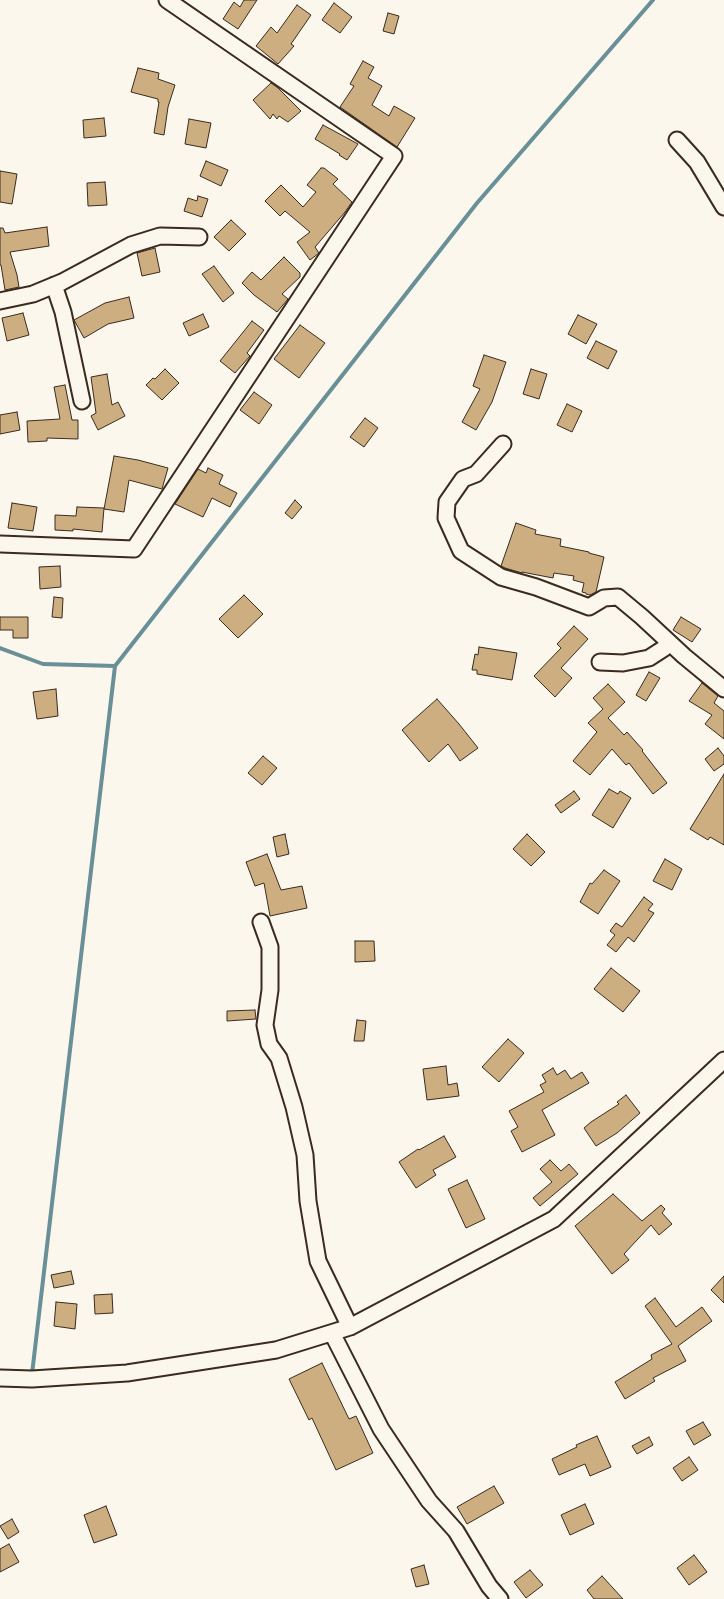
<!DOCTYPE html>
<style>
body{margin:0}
canvas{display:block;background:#fbf7ec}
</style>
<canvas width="724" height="1599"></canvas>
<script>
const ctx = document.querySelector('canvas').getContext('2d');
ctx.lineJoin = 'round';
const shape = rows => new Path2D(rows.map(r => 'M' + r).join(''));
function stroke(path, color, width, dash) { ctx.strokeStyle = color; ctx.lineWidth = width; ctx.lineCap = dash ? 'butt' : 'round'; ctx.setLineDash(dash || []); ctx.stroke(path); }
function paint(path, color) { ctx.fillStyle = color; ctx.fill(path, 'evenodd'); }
stroke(shape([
 [0,648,43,664,115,666],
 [32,1374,115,666,477,203,653,0]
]), '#698f97', 4);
const building = shape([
 [244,0,257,0,238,29,223,19,234,2,240,7,244,0],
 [334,3,352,17,340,33,322,20,334,3],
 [297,5,311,15,291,44,294,46,278,64,256,46,271,27,277,33,297,5],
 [388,13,399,16,394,34,383,31,388,13],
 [363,61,374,67,368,78,382,86,372,105,389,116,394,106,415,118,397,147,340,107,354,86,350,84,363,61],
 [138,68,159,73,158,79,175,85,168,107,164,135,154,133,159,102,158,102,158,99,131,92,138,68],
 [271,83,278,88,301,111,288,122,279,116,277,119,273,114,270,119,253,100,271,83],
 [104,118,106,136,84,138,83,120,104,118],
 [189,119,211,123,206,148,185,144,189,119],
 [323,125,358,144,347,160,339,155,340,154,315,139,323,125],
 [206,161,228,170,221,186,200,176,206,161],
 [321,168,324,168,338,179,333,184,352,202,345,212,315,247,319,253,310,260,297,242,310,232,285,211,280,216,265,201,281,185,303,207,316,192,307,185,321,168],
 [0,171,17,174,12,204,0,202,0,171],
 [105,182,107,205,88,206,87,183,105,182],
 [198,196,208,199,202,217,184,211,188,198,197,201,198,196],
 [231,220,246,234,229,251,214,237,231,220],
 [47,227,49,246,10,252,17,275,19,287,5,290,1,265,0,265,0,228,3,228,5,233,47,227],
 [155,248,160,272,142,276,137,253,155,248],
 [284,257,300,273,300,277,282,294,288,299,277,312,254,295,242,283,252,272,261,280,284,257],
 [214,266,234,293,223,302,202,274,214,266],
 [129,297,134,318,108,324,84,338,74,320,105,303,129,297],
 [23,313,29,335,7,341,2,318,23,313],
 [203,314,209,327,189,336,183,323,203,314],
 [578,315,597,324,586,344,568,334,578,315],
 [252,321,264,330,247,353,250,356,235,373,220,361,252,321],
 [300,325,325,343,299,378,274,359,300,325],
 [596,341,617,351,608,369,587,358,596,341],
 [484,355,506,362,492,402,476,430,462,422,480,389,473,386,484,355],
 [165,369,179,383,162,400,146,385,153,378,155,379,165,369],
 [531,369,547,374,539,399,523,394,531,369],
 [107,374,112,405,118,402,125,416,98,430,91,416,96,413,91,377,107,374],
 [65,385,72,420,78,420,78,439,47,438,47,441,28,442,27,421,60,419,54,387,65,385],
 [254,392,272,405,259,424,240,410,254,392],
 [567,404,582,411,572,432,557,425,567,404],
 [17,412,20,430,0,434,0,415,17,412],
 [365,418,378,428,364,447,350,437,365,418],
 [114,456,138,460,168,468,162,489,129,480,124,512,104,509,114,456],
 [208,468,223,475,219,484,237,493,230,507,212,498,203,517,175,504,198,469,206,473,208,468],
 [295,500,302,507,292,519,285,513,295,500],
 [12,503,37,507,33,531,8,528,12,503],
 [77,507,104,508,102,532,73,529,73,531,55,530,55,515,76,516,77,507],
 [516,523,536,530,535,534,561,539,560,546,589,552,589,553,604,557,596,592,590,595,586,594,586,593,582,592,584,583,573,580,574,576,554,573,553,578,522,572,522,573,505,568,501,566,516,523],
 [60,566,61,587,40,589,39,567,60,566],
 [244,595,263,614,238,638,219,619,244,595],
 [54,597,63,598,62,618,52,617,54,597],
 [0,617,28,617,28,638,13,638,13,630,0,630,0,617],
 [681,617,701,629,692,642,673,630,681,617],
 [574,626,588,639,561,668,572,678,555,697,534,676,561,648,557,644,574,626],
 [479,647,517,653,512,680,477,674,477,670,472,670,475,654,478,655,479,647],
 [649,672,660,678,646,701,636,695,649,672],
 [702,683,718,696,714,703,724,711,724,739,705,724,712,715,689,701,702,683],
 [608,684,625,702,608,718,624,735,627,732,643,750,642,751,667,783,653,794,629,763,626,765,612,749,590,775,573,761,597,732,588,723,603,709,593,698,608,684],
 [56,689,58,716,37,719,33,692,56,689],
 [437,699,459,724,478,748,460,761,448,744,429,762,402,730,437,699],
 [718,748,724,756,724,764,714,771,705,759,718,748],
 [263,756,277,768,262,785,248,773,263,756],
 [724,774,724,845,710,837,708,840,690,829,724,774],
 [609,789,618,794,620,791,631,798,613,828,592,815,609,789],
 [574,791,580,799,561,813,555,805,574,791],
 [285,834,289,854,277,857,273,837,285,834],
 [527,834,545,852,531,866,513,849,527,834],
 [267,854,281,890,302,886,307,908,270,916,264,883,255,886,246,862,267,854],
 [665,859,682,869,672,890,653,881,665,859],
 [604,870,620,881,598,914,580,902,590,883,592,884,604,870],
 [644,897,653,904,648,910,654,913,634,942,628,937,616,952,607,945,615,935,610,931,616,923,622,927,644,897],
 [355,941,374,941,375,961,355,962,355,941],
 [611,968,640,991,623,1012,594,989,611,968],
 [255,1010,256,1019,227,1021,227,1011,255,1010],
 [357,1020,366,1021,364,1041,354,1041,357,1020],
 [508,1039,524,1053,499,1082,482,1067,508,1039],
 [446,1066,448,1085,457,1083,459,1096,427,1100,423,1069,446,1066],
 [553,1068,557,1075,565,1070,571,1079,582,1072,589,1083,542,1110,555,1135,522,1152,511,1131,518,1127,509,1111,544,1092,540,1085,546,1082,542,1075,553,1068],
 [626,1095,640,1113,617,1133,596,1146,584,1128,591,1122,619,1104,617,1102,626,1095],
 [444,1136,456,1157,433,1170,436,1175,416,1188,399,1162,418,1149,419,1150,444,1136],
 [550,1160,561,1171,569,1164,578,1174,540,1206,533,1198,552,1182,540,1169,550,1160],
 [467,1180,485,1219,466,1228,448,1189,467,1180],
 [613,1194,642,1221,661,1205,665,1209,662,1213,672,1224,659,1235,651,1225,624,1254,629,1260,612,1274,575,1226,613,1194],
 [71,1271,74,1284,54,1288,51,1275,71,1271],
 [724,1276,724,1303,711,1290,724,1276],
 [112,1294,113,1313,95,1314,94,1295,112,1294],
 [655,1298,676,1327,702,1307,712,1321,678,1346,686,1361,653,1378,655,1381,625,1399,615,1382,652,1359,651,1355,672,1344,645,1306,655,1298],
 [56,1302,77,1304,75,1329,54,1326,56,1302],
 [322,1363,349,1419,356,1416,373,1453,336,1470,312,1418,309,1420,289,1379,322,1363],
 [703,1422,711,1435,694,1445,686,1431,703,1422],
 [597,1436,611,1467,590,1476,585,1464,559,1475,552,1459,577,1447,576,1445,597,1436],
 [649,1437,653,1445,637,1454,632,1446,649,1437],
 [689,1457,698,1470,682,1481,673,1468,689,1457],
 [494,1486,504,1503,467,1524,457,1507,494,1486],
 [585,1504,594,1524,570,1535,561,1515,585,1504],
 [106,1506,117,1535,94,1543,84,1515,106,1506],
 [12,1519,19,1532,8,1539,0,1526,12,1519],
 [9,1544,19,1562,0,1572,0,1549,9,1544],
 [694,1555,707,1572,689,1585,677,1568,694,1555],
 [424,1565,429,1584,416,1587,411,1569,424,1565],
 [530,1570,543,1585,526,1598,514,1582,530,1570],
 [602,1576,623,1599,594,1599,587,1590,602,1576]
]);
paint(building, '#cdae81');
stroke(building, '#3b2a1e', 1);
const minor = shape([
 [677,140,697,162,724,207],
 [54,285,63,312,82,401],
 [0,301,33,294,62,282,131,245,160,236,199,237],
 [503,444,476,474,463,479,447,502,446,518,461,551,501,577,536,587,589,607,604,598,618,597,642,617,684,656,724,689],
 [0,544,134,549,394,156,167,0],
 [600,662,623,663,649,658,663,649,670,643],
 [261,922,270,947,270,990,265,1025,269,1044,279,1058,294,1107,305,1155,308,1201,318,1261,350,1327],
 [332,1333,381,1429,429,1501,456,1531,489,1586,500,1599],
 [0,1378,32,1379,127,1373,276,1350,350,1327,554,1219,724,1060]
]);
stroke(minor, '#3b2a1e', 19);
stroke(minor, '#fbf7ec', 15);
</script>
